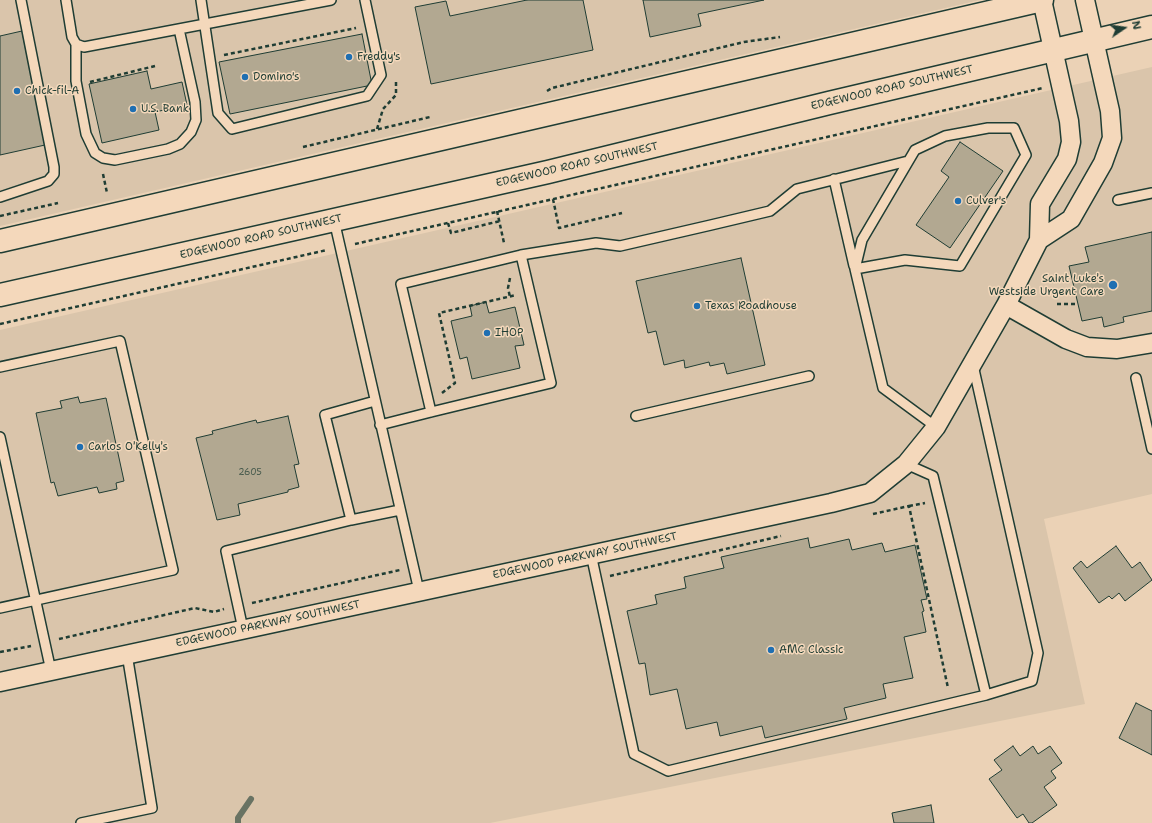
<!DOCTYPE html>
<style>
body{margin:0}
#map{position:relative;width:1152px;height:823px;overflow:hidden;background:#ebd2b6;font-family:"Shantell Sans",sans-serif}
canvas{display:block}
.north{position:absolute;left:1104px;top:8px;width:40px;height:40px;-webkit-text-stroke:3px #f4d8bb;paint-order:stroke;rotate:77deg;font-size:11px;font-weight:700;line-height:16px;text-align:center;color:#1f3d34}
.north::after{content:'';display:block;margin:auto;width:14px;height:18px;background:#1f3d34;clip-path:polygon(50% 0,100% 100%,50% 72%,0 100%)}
</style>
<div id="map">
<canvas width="1152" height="823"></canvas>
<div class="north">N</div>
</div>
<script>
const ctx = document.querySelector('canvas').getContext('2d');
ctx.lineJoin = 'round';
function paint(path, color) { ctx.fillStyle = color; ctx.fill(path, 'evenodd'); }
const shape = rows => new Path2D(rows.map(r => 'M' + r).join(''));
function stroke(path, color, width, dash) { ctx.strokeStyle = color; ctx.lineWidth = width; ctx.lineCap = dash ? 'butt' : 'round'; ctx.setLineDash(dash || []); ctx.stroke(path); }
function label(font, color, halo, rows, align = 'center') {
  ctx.font = font + ' "Shantell Sans",sans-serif'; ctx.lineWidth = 3; ctx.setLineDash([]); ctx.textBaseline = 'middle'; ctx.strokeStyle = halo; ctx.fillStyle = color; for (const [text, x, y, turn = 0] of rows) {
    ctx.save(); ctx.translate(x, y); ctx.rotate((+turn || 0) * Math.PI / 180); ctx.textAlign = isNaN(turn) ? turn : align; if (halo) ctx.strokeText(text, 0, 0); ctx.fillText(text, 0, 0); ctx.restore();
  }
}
paint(shape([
 [0,0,980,0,0,226],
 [1152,67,1152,494,1044,519,1085,704,490,823,0,823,0,330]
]), '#dac5ab');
stroke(shape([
 [238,823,238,818,251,799]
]), '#697363', 6);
const building = shape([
 [527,0,583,0,593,50,431,84,415,7,446,1,450,16,527,0],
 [643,0,764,0,698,14,701,26,650,37,643,0],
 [22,31,45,145,0,155,0,36,22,31],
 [362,34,372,85,230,114,219,62,362,34],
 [147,71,151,89,182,82,187,105,155,112,159,130,102,143,89,84,147,71],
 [960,142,1003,171,950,248,916,225,949,177,941,171,960,142],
 [1152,232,1152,311,1123,317,1124,322,1104,327,1102,317,1082,321,1069,266,1089,262,1085,247,1152,232],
 [741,258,765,365,727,374,724,363,710,366,709,362,685,368,684,360,664,365,656,331,648,333,636,281,741,258],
 [486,302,489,313,515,307,524,345,515,346,520,368,472,379,467,357,460,359,451,321,472,316,470,306,486,302],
 [78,397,80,403,106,398,124,481,116,483,117,489,99,493,97,487,58,496,54,482,51,483,36,413,62,408,60,401,78,397],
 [288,416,299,464,294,465,299,487,288,490,288,492,238,504,240,515,217,520,196,438,213,434,212,431,256,420,257,423,288,416],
 [808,538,810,548,849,539,852,550,882,543,885,552,915,545,927,599,921,600,924,611,922,612,926,632,904,637,913,678,883,684,886,698,844,708,847,719,765,738,762,726,720,736,717,722,686,729,677,689,650,695,645,663,639,664,627,611,657,604,655,595,686,588,684,577,724,568,721,557,808,538],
 [1116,546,1132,568,1140,562,1152,580,1125,601,1119,593,1112,599,1109,596,1099,603,1073,568,1081,561,1087,568,1116,546],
 [1136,703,1152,711,1152,755,1119,738,1136,703],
 [1013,746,1020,756,1033,746,1038,754,1050,746,1062,763,1051,771,1056,778,1044,787,1057,805,1032,823,1029,823,1023,814,1017,818,989,779,1002,770,994,760,1013,746],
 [931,805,934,823,894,823,892,813,931,805]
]);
paint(building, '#b2a891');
stroke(building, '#1f3d34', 1);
const lane = shape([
 [66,0,72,37,76,44,84,47,331,0],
 [201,0,218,113,232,129,367,96,381,75,365,0],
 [76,44,76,81,86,134,95,153,103,158,115,160,168,149,180,144,191,132,196,120,195,102,179,29],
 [834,179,854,266],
 [0,197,48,181,54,174,54,167,21,0],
 [1118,200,1152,193],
 [334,220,419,591],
 [521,255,596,243,620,246,711,225,770,211,797,189,908,161],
 [855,269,862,240,915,150,945,136,988,128,1014,128,1026,155,960,266,905,260,855,269,883,388,936,427],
 [973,365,1038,653,1032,681,986,695],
 [0,367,120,341,173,570,0,608],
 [1136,378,1152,449],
 [375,401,325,415,351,520,400,510],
 [636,416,809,376],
 [380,425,431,412,551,383,521,255,401,284,431,412],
 [0,437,51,671],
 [591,554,634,754,668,771,986,695,933,476,906,464],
 [243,629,226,551,351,520],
 [81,823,152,808,127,654]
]);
const street = shape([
 [1039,240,1071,219,1103,163,1112,138,1110,111,1085,0],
 [1006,305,1066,339,1087,347,1117,349,1152,343],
 [0,682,831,503,870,493,906,464,936,427,1006,305,1039,240,1040,204,1067,159,1071,142,1069,121,1042,0]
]);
const primary = shape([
 [0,241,1042,0],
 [0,295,548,172,829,103,1152,27]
]);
stroke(lane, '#1f3d34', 12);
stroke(street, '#1f3d34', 21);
stroke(primary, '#1f3d34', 25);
stroke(shape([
 [224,55,356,28],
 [90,82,155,66],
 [547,91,552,88,744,42,780,37],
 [377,129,383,109,396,95,396,81],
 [303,147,430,117],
 [103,174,107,193],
 [553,199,559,228,622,213],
 [497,211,504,243],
 [0,216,58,203],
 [448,223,451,233,500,221],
 [355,244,1043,88],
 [510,278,508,288,510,297],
 [1057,304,1078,304],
 [0,324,327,250],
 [442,393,455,383,439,313,516,295],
 [909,506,925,503],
 [873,514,909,506,948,688],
 [610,576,781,536],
 [252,603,400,570],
 [59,639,195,608,214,612,224,609],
 [0,652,31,646]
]), '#1f3d34', 2.5, [4, 3]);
stroke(lane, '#f4d8bb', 9);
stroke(street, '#f4d8bb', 18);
stroke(primary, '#f4d8bb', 22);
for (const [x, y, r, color] of [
 [349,57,4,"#1f6fb2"],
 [245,77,4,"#1f6fb2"],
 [17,91,4,"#1f6fb2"],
 [133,109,4,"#1f6fb2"],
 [958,201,4,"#1f6fb2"],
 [1113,285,5,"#1f6fb2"],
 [697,306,4,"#1f6fb2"],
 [487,333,4,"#1f6fb2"],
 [80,447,4,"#1f6fb2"],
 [771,650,4,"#1f6fb2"]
]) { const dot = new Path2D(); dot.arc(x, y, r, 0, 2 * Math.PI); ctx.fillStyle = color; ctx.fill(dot); stroke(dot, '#f4d8bb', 1.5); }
label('9px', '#44584b', null, [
 ["2605",250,473]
]);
label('11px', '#1f3d34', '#f4d8bb', [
 ["Freddy's",357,57],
 ["Domino's",253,77],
 ["Chick-fil-A",25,91],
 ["U.S. Bank",141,109],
 ["Culver's",966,201],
 ["Saint Luke's",1104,279,"right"],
 ["Westside Urgent Care",1104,292,"right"],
 ["Texas Roadhouse",705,306],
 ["IHOP",495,333],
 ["Carlos O'Kelly's",88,447],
 ["AMC Classic",779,650]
], 'left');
label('11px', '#1f3d34', '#f4d8bb', [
 ["EDGEWOOD ROAD SOUTHWEST",892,88,-13],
 ["EDGEWOOD ROAD SOUTHWEST",577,165,-13],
 ["EDGEWOOD ROAD SOUTHWEST",261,237,-13],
 ["EDGEWOOD PARKWAY SOUTHWEST",585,556,-12],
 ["EDGEWOOD PARKWAY SOUTHWEST",268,624,-12]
]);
</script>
